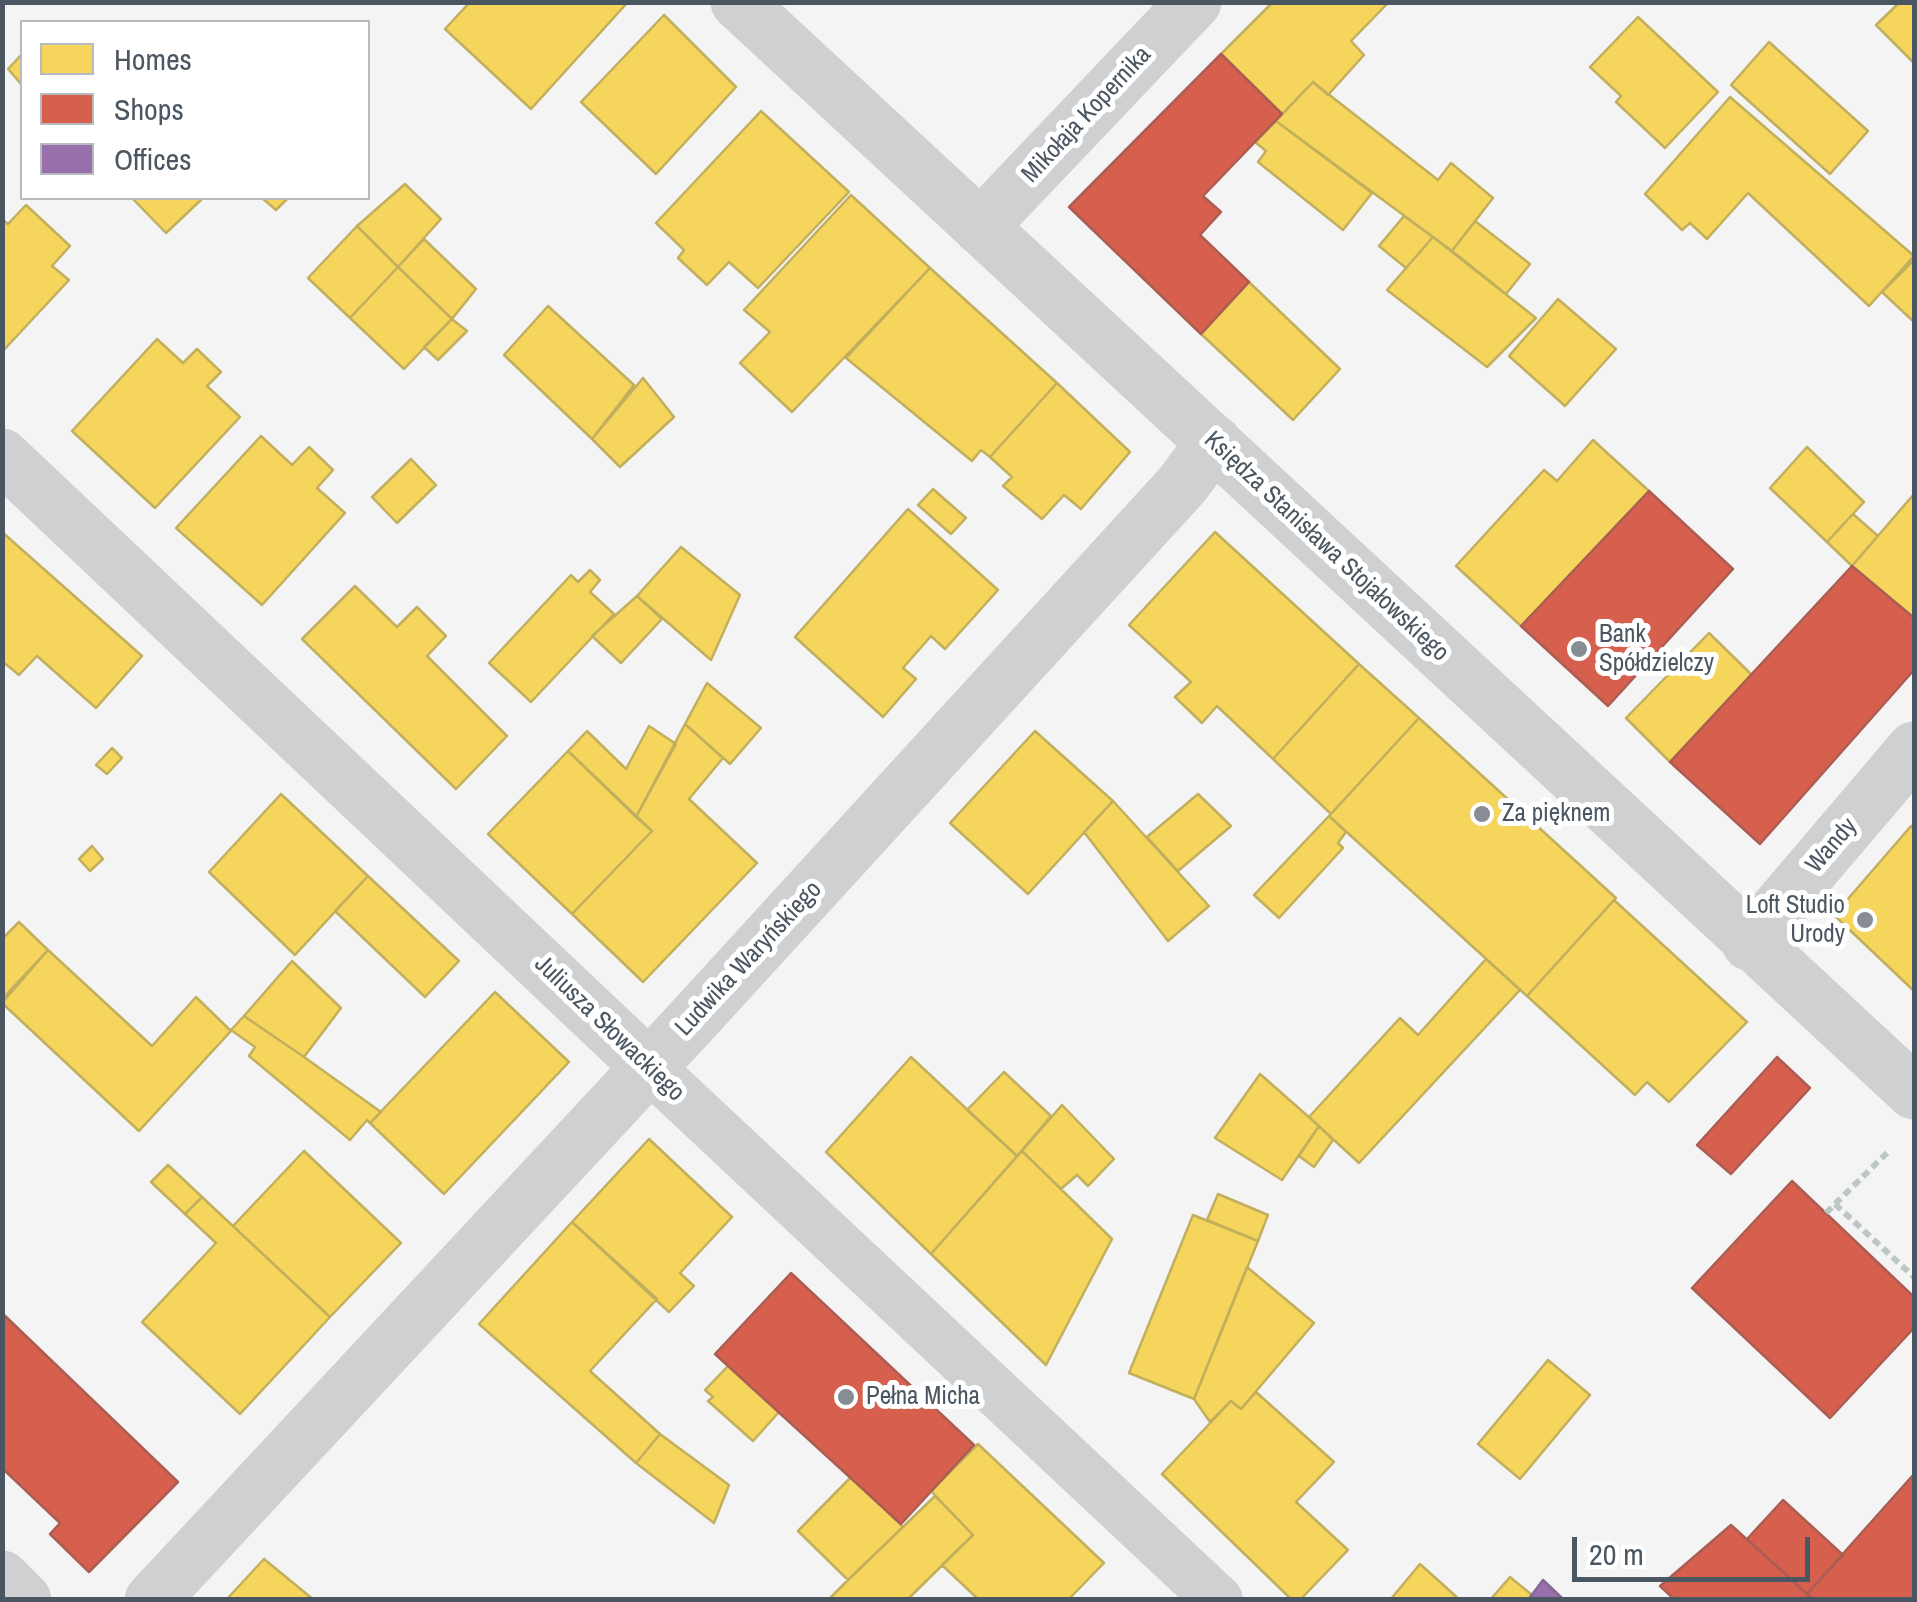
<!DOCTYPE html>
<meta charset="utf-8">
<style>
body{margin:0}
#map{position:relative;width:1917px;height:1602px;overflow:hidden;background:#f4f4f4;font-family:"Archivo Narrow",sans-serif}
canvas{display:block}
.frame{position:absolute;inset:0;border:5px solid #4a5661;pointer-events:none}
.legend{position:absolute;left:20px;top:20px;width:350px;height:180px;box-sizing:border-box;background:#fff;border:2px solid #b7bbc0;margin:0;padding:12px 18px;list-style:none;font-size:30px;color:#4a5661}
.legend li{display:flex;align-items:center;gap:20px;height:50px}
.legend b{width:50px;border:2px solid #b7bbc0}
.scale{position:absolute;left:1572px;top:1537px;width:238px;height:45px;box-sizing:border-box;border:5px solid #4a5661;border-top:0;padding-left:12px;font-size:30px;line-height:35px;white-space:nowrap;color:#4a5661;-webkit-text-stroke:8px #fff;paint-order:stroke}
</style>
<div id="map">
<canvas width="1917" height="1602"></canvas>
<div class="frame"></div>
<ul class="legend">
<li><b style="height:28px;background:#f6d55c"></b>Homes</li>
<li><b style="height:28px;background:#d6604d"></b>Shops</li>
<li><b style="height:28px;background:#9970ab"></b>Offices</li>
</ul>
<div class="scale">20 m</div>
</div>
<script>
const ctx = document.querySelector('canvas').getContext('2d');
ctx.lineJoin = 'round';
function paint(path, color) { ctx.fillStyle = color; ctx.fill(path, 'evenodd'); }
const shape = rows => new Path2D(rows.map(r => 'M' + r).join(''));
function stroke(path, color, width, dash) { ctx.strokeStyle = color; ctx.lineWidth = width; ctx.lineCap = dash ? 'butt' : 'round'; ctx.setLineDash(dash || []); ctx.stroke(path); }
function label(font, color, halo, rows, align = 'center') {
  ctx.font = font + ' "Archivo Narrow",sans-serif'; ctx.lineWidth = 10; ctx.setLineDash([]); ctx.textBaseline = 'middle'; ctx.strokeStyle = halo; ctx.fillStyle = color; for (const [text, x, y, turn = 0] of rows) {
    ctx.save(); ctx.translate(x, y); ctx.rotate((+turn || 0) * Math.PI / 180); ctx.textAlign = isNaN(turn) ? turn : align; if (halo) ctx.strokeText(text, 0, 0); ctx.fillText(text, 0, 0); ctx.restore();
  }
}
const homes = shape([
 [470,2,628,2,531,109,445,29,470,2],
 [1273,2,1389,2,1351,41,1364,55,1328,95,1313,82,1282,114,1221,54,1273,2],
 [1900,2,1914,2,1914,63,1876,25,1900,2],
 [664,15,736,87,656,174,581,102,664,15],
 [1638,17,1718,92,1665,148,1616,102,1621,96,1590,67,1638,17],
 [1769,42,1868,131,1830,174,1731,85,1769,42],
 [22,54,22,85,8,69,22,54],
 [1313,82,1438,180,1451,163,1493,198,1452,251,1276,121,1313,82],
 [1730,97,1914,256,1869,306,1748,193,1707,239,1690,223,1682,230,1645,194,1730,97],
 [761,111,849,192,758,288,729,262,707,285,678,258,684,250,656,223,761,111],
 [1276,121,1372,193,1343,230,1258,162,1266,151,1255,142,1276,121],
 [405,184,441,219,398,267,357,226,405,184],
 [851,195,930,268,792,412,740,363,770,332,744,310,851,195],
 [132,198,203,198,166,233,132,198],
 [262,198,288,198,276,210,262,198],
 [26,205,70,246,52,266,69,280,2,352,2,219,8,224,26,205],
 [1404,216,1433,237,1406,268,1379,246,1404,216],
 [1475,221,1530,264,1506,294,1452,251,1475,221],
 [357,226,398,267,350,318,308,278,357,226],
 [1433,237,1536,318,1487,367,1387,290,1433,237],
 [424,239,476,289,452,319,398,267,424,239],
 [1914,260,1914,322,1882,292,1914,260],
 [398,267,452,319,404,369,350,318,398,267],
 [930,268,1057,383,990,457,981,450,972,461,846,358,930,268],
 [1249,282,1340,369,1293,420,1201,334,1249,282],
 [1558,299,1616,349,1565,406,1509,356,1558,299],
 [548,306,634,385,592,439,504,355,548,306],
 [452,319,467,331,438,360,424,347,452,319],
 [157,339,183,363,197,349,221,372,207,386,240,417,155,508,72,431,157,339],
 [643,378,674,417,620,467,592,439,643,378],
 [1057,383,1130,452,1081,509,1064,495,1042,519,1003,486,1012,477,990,457,1057,383],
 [261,436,292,465,309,447,333,470,317,488,345,513,262,605,176,528,261,436],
 [1593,440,1649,491,1521,626,1456,566,1544,470,1557,481,1593,440],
 [1807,447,1864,502,1827,542,1770,488,1807,447],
 [411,459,436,485,397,523,372,497,411,459],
 [933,489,966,518,951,534,918,505,933,489],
 [1914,494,1914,618,1852,566,1914,494],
 [908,509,998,590,945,649,931,636,903,668,916,679,883,717,795,637,908,509],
 [1853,514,1878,536,1852,566,1827,542,1853,514],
 [2,532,142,656,96,708,37,656,19,675,2,661,2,532],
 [1215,532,1359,664,1273,759,1217,706,1202,723,1175,697,1191,682,1129,625,1215,532],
 [681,547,740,595,711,660,637,596,681,547],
 [590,570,600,580,590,592,614,614,531,702,489,663,571,575,578,582,590,570],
 [355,586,397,627,417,607,446,636,427,656,507,736,456,789,302,639,355,586],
 [637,596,662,619,621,663,592,636,637,596],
 [1709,633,1753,676,1670,762,1626,718,1709,633],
 [1359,664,1419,718,1331,814,1273,759,1359,664],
 [707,683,761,728,730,764,685,724,707,683],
 [1419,718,1616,898,1527,996,1329,816,1419,718],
 [685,724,723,758,689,799,757,863,643,982,572,914,652,831,636,817,685,724],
 [649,726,676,744,636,817,568,751,587,731,626,769,649,726],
 [1035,731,1113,801,1028,894,950,823,1035,731],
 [112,748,122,758,107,774,96,765,112,748],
 [568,751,652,831,572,914,488,834,568,751],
 [281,794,368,876,295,955,209,872,281,794],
 [1198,794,1231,826,1178,871,1147,837,1198,794],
 [1113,801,1209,906,1168,941,1084,832,1113,801],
 [1329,816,1346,832,1338,843,1343,848,1279,918,1254,895,1329,816],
 [1911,826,1914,830,1914,991,1834,915,1911,826],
 [92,846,103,859,90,871,79,859,92,846],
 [368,876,459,961,425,997,335,911,368,876],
 [1614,900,1747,1022,1669,1102,1647,1082,1635,1095,1527,996,1614,900],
 [19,922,48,950,2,999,2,939,19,922],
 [48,950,152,1046,196,997,231,1031,139,1131,2,1003,48,950],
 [1486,959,1520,990,1359,1163,1309,1117,1400,1018,1418,1035,1486,959],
 [292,961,341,1008,304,1057,244,1016,292,961],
 [495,992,569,1062,444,1194,370,1123,495,992],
 [244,1016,304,1057,381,1112,370,1123,367,1120,350,1140,249,1056,255,1047,231,1030,244,1016],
 [911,1057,1017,1156,931,1254,826,1152,911,1057],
 [1004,1072,1051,1116,1017,1156,967,1110,1004,1072],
 [1260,1074,1319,1126,1282,1180,1215,1138,1260,1074],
 [1062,1105,1114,1159,1088,1186,1077,1175,1061,1189,1022,1151,1062,1105],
 [1319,1126,1333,1140,1314,1167,1299,1156,1319,1126],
 [649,1139,732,1217,680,1273,694,1286,669,1312,572,1222,649,1139],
 [304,1151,401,1243,330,1317,233,1226,304,1151],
 [1022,1151,1112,1239,1046,1365,931,1254,1022,1151],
 [168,1165,202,1197,185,1214,151,1182,168,1165],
 [1218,1194,1268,1215,1258,1241,1207,1220,1218,1194],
 [202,1197,330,1317,240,1414,142,1322,216,1243,185,1214,202,1197],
 [1193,1215,1258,1241,1194,1399,1129,1373,1193,1215],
 [572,1222,657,1299,590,1371,660,1434,636,1463,479,1324,572,1222],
 [1247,1267,1314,1323,1241,1409,1231,1401,1210,1422,1194,1399,1247,1267],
 [1548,1360,1590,1395,1520,1479,1478,1444,1548,1360],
 [728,1366,779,1412,753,1441,708,1401,713,1397,705,1390,728,1366],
 [1256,1392,1334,1462,1296,1502,1348,1550,1300,1600,1292,1600,1162,1474,1231,1401,1241,1409,1256,1392],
 [660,1434,729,1485,714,1523,636,1463,660,1434],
 [978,1444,1104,1563,1068,1600,979,1600,942,1565,973,1535,931,1491,978,1444],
 [851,1477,903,1527,848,1580,798,1531,851,1477],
 [935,1496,973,1535,907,1600,834,1600,831,1597,848,1580,935,1496],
 [264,1559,314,1600,226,1600,264,1559],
 [1420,1564,1460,1600,1390,1600,1420,1564],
 [1510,1577,1532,1595,1528,1600,1490,1600,1510,1577]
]);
paint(homes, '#f6d55c');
stroke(homes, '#c2af5e', 2.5);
const shops = shape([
 [1221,54,1282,114,1203,196,1221,212,1200,235,1249,282,1201,334,1069,207,1221,54],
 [1649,491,1733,569,1608,706,1521,626,1649,491],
 [1852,566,1914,618,1914,670,1760,844,1670,762,1852,566],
 [1777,1057,1810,1088,1731,1174,1697,1145,1777,1057],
 [1792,1181,1914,1297,1914,1328,1830,1418,1692,1288,1792,1181],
 [791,1273,974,1445,901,1524,715,1354,791,1273],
 [2,1313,178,1482,89,1572,50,1534,60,1523,2,1468,2,1313],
 [1914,1474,1914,1600,1813,1600,1807,1594,1914,1474],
 [1783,1500,1843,1555,1807,1594,1747,1539,1783,1500],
 [1731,1525,1807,1594,1813,1600,1675,1600,1660,1586,1731,1525]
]);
paint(shops, '#d6604d');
stroke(shops, '#ac5d53', 2.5);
const offices = shape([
 [1543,1580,1564,1600,1528,1600,1543,1580]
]);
paint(offices, '#9970ab');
stroke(offices, '#816895', 2.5);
stroke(shape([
 [1835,1204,1888,1152],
 [1826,1213,1835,1204,1914,1277]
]), '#bcc7c4', 6, [8, 5]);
stroke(shape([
 [649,1067,1218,1600]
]), '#ced0d2', 50);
stroke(shape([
 [738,2,1914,1092],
 [980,227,1194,2],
 [2,456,649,1067],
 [1749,943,1914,749],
 [2,1578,24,1600],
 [152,1600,689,1024,1182,485,1214,442]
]), '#ced0d2', 55);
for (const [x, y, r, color] of [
 [1579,649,10,"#868d94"],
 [1482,814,10,"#868d94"],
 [1865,920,10,"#868d94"],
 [846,1397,10,"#868d94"]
]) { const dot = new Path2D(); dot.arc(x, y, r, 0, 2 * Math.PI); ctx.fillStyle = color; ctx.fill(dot); stroke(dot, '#fff', 4); }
label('25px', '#4a5661', '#fff', [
 ["Mikołaja Kopernika",1087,115,-47],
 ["Księdza Stanisława Stojałowskiego",1326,547,43],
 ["Wandy",1832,846,-49],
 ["Ludwika Waryńskiego",749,959,-47],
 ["Juliusza Słowackiego",609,1029,44]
]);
label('25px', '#4a5661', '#fff', [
 ["Bank",1599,635],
 ["Spółdzielczy",1599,664],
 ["Za pięknem",1502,814],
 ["Loft Studio",1845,906,"right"],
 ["Urody",1845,935,"right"],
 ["Pełna Micha",866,1397]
], 'left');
</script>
